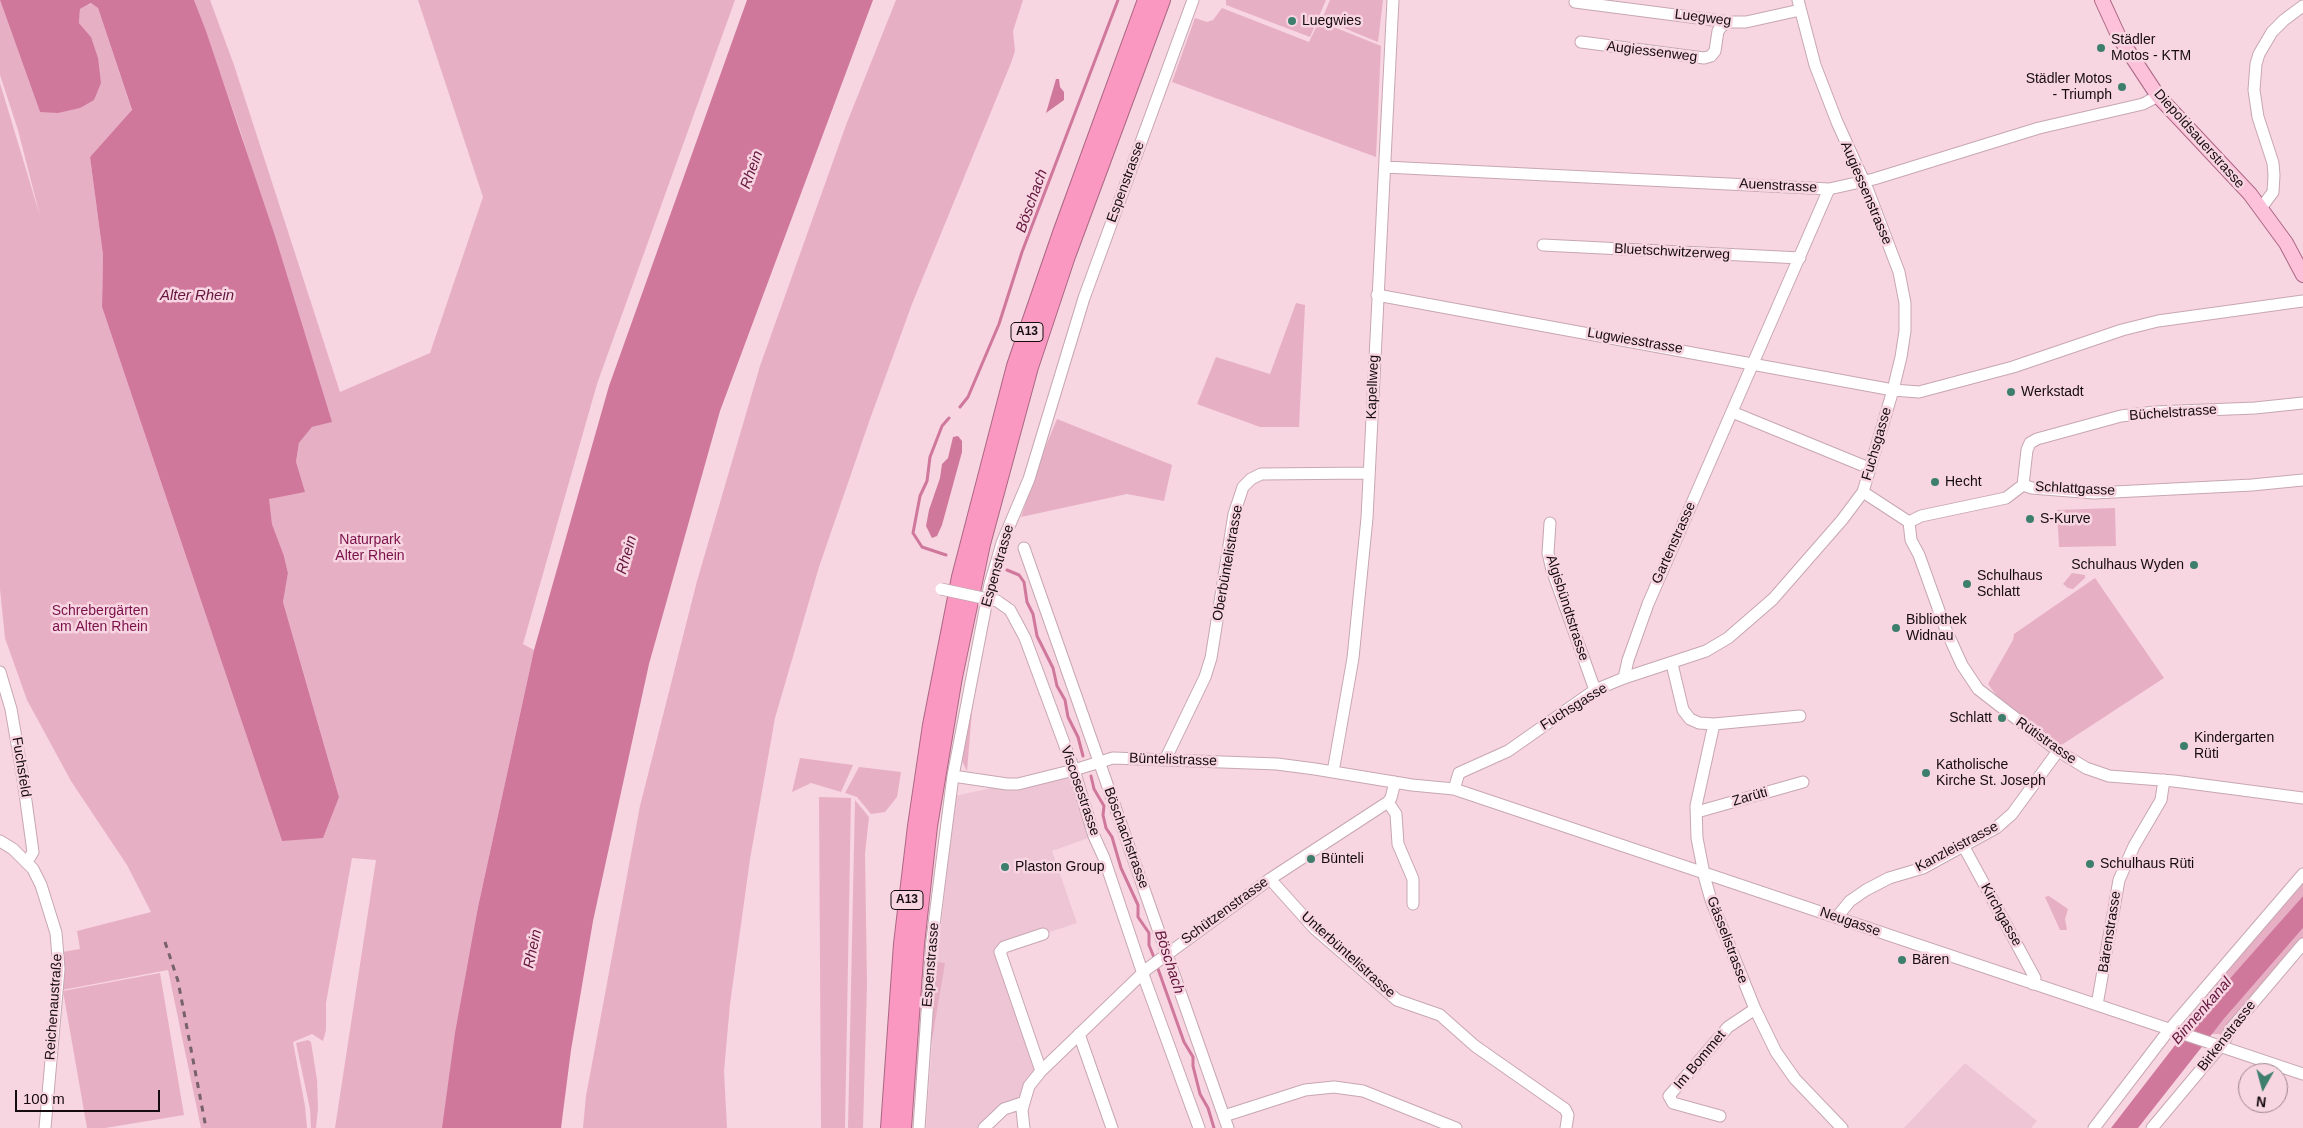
<!DOCTYPE html>
<meta charset="utf-8">
<style>
body{margin:0}
#map{position:relative;width:2303px;height:1128px;overflow:hidden;background:#f7d5e1;font-family:Helvetica,sans-serif}
canvas{display:block}
.north{position:absolute;left:2238px;top:1063px;width:50px;height:50px;box-sizing:border-box;background:#f7d5e1;border:1px solid #9d858d;border-radius:50%;rotate:187deg;font-size:14px;font-weight:700;line-height:20px;text-align:center;color:#160c10}
.north::after{content:'';display:block;margin:auto;width:18px;height:22px;background:#3e7e6d;clip-path:polygon(50% 0,100% 100%,50% 72%,0 100%)}
.scale{position:absolute;left:15px;top:1090px;width:145px;height:22px;box-sizing:border-box;border:2px solid #160c10;border-top:0;padding-left:6px;font-size:15px;line-height:18px;white-space:nowrap;color:#160c10;-webkit-text-stroke:4px #f7d5e1;paint-order:stroke}
</style>
<div id="map">
<canvas width="2303" height="1128"></canvas>
<div class="north">N</div>
<div class="scale">100 m</div>
</div>
<script>
const ctx = document.querySelector('canvas').getContext('2d');
ctx.lineJoin = 'round';
function paint(path, color) { ctx.fillStyle = color; ctx.fill(path, 'evenodd'); }
const shape = rows => new Path2D(rows.map(r => 'M' + r).join(''));
function stroke(path, color, width, dash) { ctx.strokeStyle = color; ctx.lineWidth = width; ctx.lineCap = dash ? 'butt' : 'round'; ctx.setLineDash(dash || []); ctx.stroke(path); }
function label(font, color, halo, rows, align = 'center') {
  ctx.font = font + ' Helvetica,sans-serif'; ctx.lineWidth = 5; ctx.setLineDash([]); ctx.textBaseline = 'middle'; ctx.strokeStyle = halo; ctx.fillStyle = color; for (const [text, x, y, turn = 0] of rows) {
    ctx.save(); ctx.translate(x, y); ctx.rotate((+turn || 0) * Math.PI / 180); ctx.textAlign = isNaN(turn) ? turn : align; if (halo) ctx.strokeText(text, 0, 0); ctx.fillText(text, 0, 0); ctx.restore();
  }
}
paint(shape([
 [1074,770,1094,836,1052,851,1077,923,1004,947,1041,1071,1022,1103,984,1128,926,1128,939,944,955,796],
 [1965,1063,2037,1121,2031,1128,1904,1128]
]), '#eec5d4');
paint(shape([
 [0,0,40,112,91,37,79,23,80,9,92,3,98,8,132,111,90,157,103,255,102,307,282,841,339,797,283,602,288,573,284,556,272,524,268,499,296,462,299,443,312,427,331,422,240,130,194,0,210,0,234,65,340,392,430,353,483,197,418,0,735,0,597,384,523,644,534,650,478,907,444,1128,335,1128,376,860,352,858,326,1003,326,1030,323,1041,312,1034,293,1042,305,1106,307,1128,201,1128,168,970,62,990,62,952,80,949,77,931,151,912,127,865,71,781,27,700,5,638,0,589,0,83,40,216,18,130,0,75],
 [896,0,1023,0,1013,31,1015,51,1011,63,912,304,870,419,819,567,775,718,750,859,730,1004,724,1071,727,1128,583,1128,586,1096,640,806,697,581,760,366,846,125],
 [1226,0,1326,0,1310,37,1226,5],
 [1330,0,1383,0,1378,42,1322,19],
 [1222,8,1309,42,1319,21,1381,46,1376,157,1172,82,1195,18,1207,22,1213,20],
 [1296,303,1305,305,1299,427,1260,427,1197,404,1216,357,1270,374],
 [1057,419,1172,465,1164,501,1127,494,1021,517,1040,460],
 [2115,508,2116,546,2059,547,2057,510],
 [2072,573,2085,575,2085,578,2073,589,2068,588,2063,584],
 [2095,578,2164,678,2060,746,2026,725,1997,696,1988,684,2013,640,2014,634],
 [973,699,967,771,962,761],
 [800,758,853,765,841,792,811,783,792,792],
 [859,767,901,772,897,797,885,812,871,814,857,797,845,793],
 [819,797,851,798,845,1128,821,1128],
 [855,800,869,817,865,854,867,984,863,1128,848,1128],
 [2303,883,2303,896,2189,1027,2186,1026,2184,1018],
 [2049,896,2068,909,2065,919,2067,930,2060,930,2045,897],
 [2303,928,2303,942,2222,1034,2211,1034],
 [937,962,945,963,930,1052],
 [160,973,184,1115,105,1128,87,1128,63,991],
 [308,1040,311,1042,317,1080,318,1108,316,1128,311,1128,310,1109,296,1043]
]), '#e7afc4');
paint(shape([
 [0,0,194,0,206,31,275,236,332,422,312,427,299,443,296,462,305,492,269,499,272,524,284,556,288,573,283,602,339,797,323,838,282,841,102,307,103,255,90,157,132,110,98,8,91,3,80,9,79,23,91,37,98,58,101,83,94,100,80,108,58,113,40,112],
 [747,0,873,0,720,411,649,664,593,921,571,1050,561,1128,442,1128,455,1033,478,907,534,650,609,386],
 [1056,79,1059,79,1060,87,1064,92,1064,100,1046,113],
 [958,436,962,441,962,452,942,525,937,536,932,538,926,526,929,510,940,478,942,464,948,458,953,437],
 [2303,896,2303,928,2223,1020,2138,1128,2111,1128,2203,1009]
]), '#cf789c');
stroke(shape([
 [960,407,968,397,999,324,1022,252,1118,0],
 [946,555,922,547,913,533,920,496,927,481,930,457,942,426,949,418],
 [1007,570,1019,575,1024,582,1027,602,1033,614,1037,636,1053,668,1057,686,1065,700,1068,717,1078,737,1083,756],
 [1091,776,1094,789,1104,806,1103,815,1106,828,1112,837,1121,868,1138,905,1138,917,1149,933,1149,945,1155,960],
 [1157,966,1184,1042,1193,1057,1193,1066,1200,1094,1208,1108,1214,1128]
]), '#cf789c', 3);
const minor = shape([
 [1575,2,1729,22,1746,22,1800,10],
 [1581,42,1704,58,1711,56,1715,51,1718,31,1722,26,1729,22],
 [1385,167,1829,189,1874,179,2039,128,2143,104,2158,96],
 [2261,208,2273,192,2274,175,2273,163,2258,117,2254,90,2256,64,2259,54,2272,32,2284,20,2303,6],
 [1543,245,1800,258],
 [1377,295,1893,390,1901,357,1905,331,1905,303,1899,272,1867,188,1837,122,1815,65,1798,0],
 [1732,412,1869,468],
 [2023,485,2027,450,2030,443,2037,439,2121,416,2155,412,2255,408,2303,403],
 [1863,492,1909,522],
 [1909,522,1911,540,1919,555,1946,630,1962,665,1978,689,2058,751,2086,768,2109,776,2174,781,2303,798],
 [1909,522,1921,516,2006,498,2023,485,2032,488,2094,493,2252,485,2303,480],
 [1550,523,1548,553,1552,570,1595,690],
 [1024,548,1228,1128],
 [997,601,1010,610,1025,638,1074,770,1094,836,1104,858,1145,980,1199,1128],
 [1672,664,1683,710,1690,719,1699,723,1714,724,1696,806,1697,838,1705,879,1711,900,1755,1009,1776,1052,1795,1079,1842,1128],
 [0,672,11,709,23,779,33,852,27,862],
 [1624,678,1628,660,1648,604,1829,189],
 [1714,724,1800,716],
 [1165,760,1205,677,1211,658,1234,514,1243,487,1251,479,1261,474,1369,473],
 [1333,772,1353,658,1367,518,1393,0],
 [953,776,1007,784,1018,784,1074,770,1113,758,1277,764,1315,769,1412,785,1454,789,2303,1074],
 [1454,789,1459,773,1508,751,1595,690,1624,678,1706,651,1728,638,1773,599,1842,520,1863,492,1893,390,1919,392,2013,367,2122,330,2158,321,2303,301],
 [1388,802,1396,814,1398,844,1413,879,1413,904],
 [1697,812,1803,782],
 [0,841,13,849,33,869,41,885,56,933,59,969,45,1128],
 [1964,847,2035,978,2033,984],
 [1270,879,1314,928,1397,1000,1440,1015,1475,1046,1565,1109,1568,1115,1566,1128],
 [1837,917,1850,901,1866,890,1889,878,1923,868,1996,828,2012,814,2058,751],
 [2097,1005,2119,880,2134,846,2161,800,2164,780],
 [1079,1034,1112,1128],
 [1041,1071,1000,952,1004,947,1043,934],
 [1224,1116,1305,1090,1334,1087,1363,1091,1456,1128],
 [1720,1116,1673,1103,1669,1096,1728,1027,1755,1009],
 [919,1128,932,941,940,877,953,776,990,584,1002,543,1029,479,1084,298,1193,0],
 [984,1128,1004,1109,1022,1103],
 [1024,1128,1022,1110,1029,1086,1041,1071,1147,969,1270,879,1388,802,1391,798,1395,782],
 [2094,1128,2169,1030,2303,874],
 [2152,1128,2224,1042,2230,1030,2303,944]
]);
const major = shape([
 [2102,0,2119,37,2158,96,2250,194,2286,243,2303,275]
]);
const highway = shape([
 [889,1128,902,944,916,826,931,725,960,577,1015,366,1061,233,1146,0],
 [903,1128,916,944,929,826,954,677,982,544,1030,367,1067,256,1162,0]
]);
stroke(minor, '#c7a7b2', 13);
stroke(major, '#ab6783', 16);
stroke(highway, '#ab6783', 18);
stroke(minor, '#fff', 11);
stroke(major, '#fdc1da', 14);
stroke(highway, '#fb98c1', 16);
stroke(shape([
 [165,942,178,981,206,1128]
]), '#77626a', 3, [6, 6]);
const minorBridge = shape([
 [941,589,997,601]
]);
stroke(minorBridge, '#c7a7b2', 13, []);
stroke(minorBridge, '#fff', 11);
for (const [x, y, r, color] of [
 [1292,21,5,"#3e7e6d"],
 [2101,48,5,"#3e7e6d"],
 [2122,87,5,"#3e7e6d"],
 [2011,392,5,"#3e7e6d"],
 [1935,482,5,"#3e7e6d"],
 [2030,519,5,"#3e7e6d"],
 [2194,565,5,"#3e7e6d"],
 [1967,584,5,"#3e7e6d"],
 [1896,628,5,"#3e7e6d"],
 [2002,718,5,"#3e7e6d"],
 [2184,746,5,"#3e7e6d"],
 [1926,773,5,"#3e7e6d"],
 [1311,859,5,"#3e7e6d"],
 [2090,864,5,"#3e7e6d"],
 [1005,867,5,"#3e7e6d"],
 [1902,960,5,"#3e7e6d"]
]) { const dot = new Path2D(); dot.arc(x, y, r, 0, 2 * Math.PI); ctx.fillStyle = color; ctx.fill(dot); stroke(dot, '#f7d5e1', 2); }
for (const [x, y, w] of [
 [1027,332,32],
 [907,900,32]
]) { const box = new Path2D(); box.roundRect(x - w / 2, y - 9.5, w, 19, 4); ctx.fillStyle = '#f7d5e1'; ctx.fill(box); stroke(box, '#160c10', 1); }
label('bold 12px', '#160c10', null, [
 ["A13",1027,332],
 ["A13",907,900]
]);
label('14px', '#160c10', '#f7d5e1', [
 ["Luegweg",1703,18,7],
 ["Augiessenweg",1652,52,7],
 ["Diepoldsauerstrasse",2199,139,48],
 ["Espenstrasse",1126,182,-70],
 ["Auenstrasse",1778,186,3],
 ["Augiessenstrasse",1866,193,67],
 ["Bluetschwitzerweg",1672,252,3],
 ["Lugwiesstrasse",1635,341,10],
 ["Kapellweg",1373,387,-88],
 ["Büchelstrasse",2173,413,-4],
 ["Fuchsgasse",1877,444,-74],
 ["Schlattgasse",2075,489,3],
 ["Gartenstrasse",1674,543,-66],
 ["Oberbüntelistrasse",1228,563,-80],
 ["Espenstrasse",998,566,-74],
 ["Algisbündtstrasse",1567,608,72],
 ["Fuchsgasse",1574,707,-32],
 ["Rütistrasse",2046,741,35],
 ["Büntelistrasse",1173,760,2],
 ["Fuchsfeld",21,767,81],
 ["Viscosestrasse",1080,791,71],
 ["Zarüti",1750,797,-16],
 ["Böschachstrasse",1126,838,70],
 ["Kanzleistrasse",1957,847,-28],
 ["Schützenstrasse",1225,911,-36],
 ["Kirchgasse",2001,915,61],
 ["Neugasse",1850,922,19],
 ["Bärenstrasse",2110,932,-81],
 ["Gässelistrasse",1727,940,69],
 ["Unterbüntelistrasse",1348,955,42],
 ["Espenstrasse",931,965,-85],
 ["Reichenaustraße",54,1007,-86],
 ["Birkenstrasse",2227,1036,-52],
 ["Im Bommet",1700,1060,-50]
]);
label('14px', '#160c10', '#f7d5e1', [
 ["Luegwies",1302,21],
 ["Städler",2111,40],
 ["Motos - KTM",2111,56],
 ["Städler Motos",2112,79,"right"],
 ["- Triumph",2112,95,"right"],
 ["Werkstadt",2021,392],
 ["Hecht",1945,482],
 ["S-Kurve",2040,519],
 ["Schulhaus Wyden",2184,565,"right"],
 ["Schulhaus",1977,576],
 ["Schlatt",1977,592],
 ["Bibliothek",1906,620],
 ["Widnau",1906,636],
 ["Schlatt",1992,718,"right"],
 ["Kindergarten",2194,738],
 ["Rüti",2194,754],
 ["Katholische",1936,765],
 ["Kirche St. Joseph",1936,781],
 ["Bünteli",1321,859],
 ["Schulhaus Rüti",2100,864],
 ["Plaston Group",1015,867],
 ["Bären",1912,960]
], 'left');
label('14px', '#7b114a', '#f7d5e1', [
 ["Naturpark",370,540],
 ["Alter Rhein",370,556],
 ["Schrebergärten",100,611],
 ["am Alten Rhein",100,627]
]);
label('italic 15px', '#63153d', '#f7d5e1', [
 ["Rhein",752,170,-70],
 ["Böschach",1032,201,-70],
 ["Alter Rhein",197,296],
 ["Rhein",627,555,-74],
 ["Rhein",533,949,-78],
 ["Böschach",1169,962,72],
 ["Binnenkanal",2202,1011,-49]
]);
</script>
